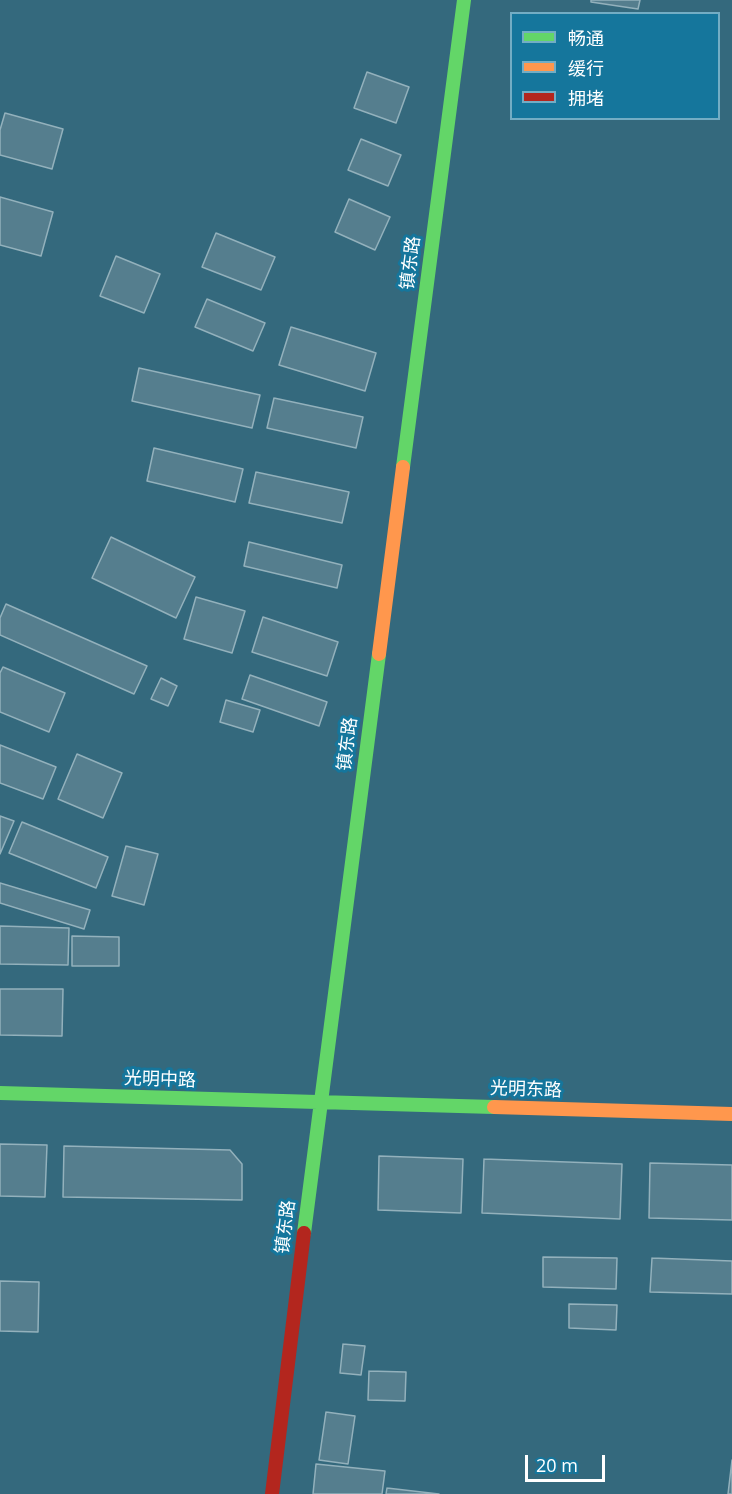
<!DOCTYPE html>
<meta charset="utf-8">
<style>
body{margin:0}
#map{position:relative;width:732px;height:1494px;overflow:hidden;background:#34697d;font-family:"Open Sans","Noto Sans SC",sans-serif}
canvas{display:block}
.legend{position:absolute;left:510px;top:12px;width:210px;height:108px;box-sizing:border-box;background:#15769c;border:2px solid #73adc4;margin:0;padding:8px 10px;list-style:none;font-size:18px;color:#fff}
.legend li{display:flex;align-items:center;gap:12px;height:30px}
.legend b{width:30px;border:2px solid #73adc4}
.scale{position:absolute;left:525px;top:1455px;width:80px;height:27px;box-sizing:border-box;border:3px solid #fff;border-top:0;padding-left:8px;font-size:18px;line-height:21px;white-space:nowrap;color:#fff;-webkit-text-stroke:4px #15769c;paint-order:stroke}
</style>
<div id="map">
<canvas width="732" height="1494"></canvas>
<ul class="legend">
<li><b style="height:8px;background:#63d668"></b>畅通</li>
<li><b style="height:8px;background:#ff974d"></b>缓行</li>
<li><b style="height:8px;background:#b3261e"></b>拥堵</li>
</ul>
<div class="scale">20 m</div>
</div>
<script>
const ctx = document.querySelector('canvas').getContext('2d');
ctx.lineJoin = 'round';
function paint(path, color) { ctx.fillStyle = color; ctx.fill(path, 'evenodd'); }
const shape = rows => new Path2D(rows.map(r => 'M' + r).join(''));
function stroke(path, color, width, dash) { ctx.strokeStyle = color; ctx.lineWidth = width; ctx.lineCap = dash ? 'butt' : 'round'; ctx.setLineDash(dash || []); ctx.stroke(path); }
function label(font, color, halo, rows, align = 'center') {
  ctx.font = font + ' "Open Sans","Noto Sans SC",sans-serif'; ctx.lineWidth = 6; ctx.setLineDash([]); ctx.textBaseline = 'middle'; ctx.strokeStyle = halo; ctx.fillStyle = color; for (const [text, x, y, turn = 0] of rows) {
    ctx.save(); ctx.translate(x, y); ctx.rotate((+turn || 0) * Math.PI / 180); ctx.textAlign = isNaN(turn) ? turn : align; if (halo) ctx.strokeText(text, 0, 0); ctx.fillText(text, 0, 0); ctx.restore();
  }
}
const building = shape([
 [591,0,640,0,638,9,591,2,591,0],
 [367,72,409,87,396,123,354,108,367,72],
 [5,113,63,129,52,169,0,155,0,130,5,113],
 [361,139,401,155,388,186,348,170,361,139],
 [0,197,53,212,41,256,0,245,0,197],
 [349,199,390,217,375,250,335,232,349,199],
 [216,233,275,257,261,290,202,267,216,233],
 [116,256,160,274,144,313,100,296,116,256],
 [207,299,265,323,253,351,195,327,207,299],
 [291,327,376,353,365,391,279,365,291,327],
 [139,368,260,395,252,428,132,401,139,368],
 [274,398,363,417,356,448,267,428,274,398],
 [154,448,243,469,235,502,147,481,154,448],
 [256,472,349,492,342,523,249,503,256,472],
 [111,537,195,577,176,618,92,578,111,537],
 [249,542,342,565,337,588,244,566,249,542],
 [196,597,245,611,232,653,184,639,196,597],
 [6,604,147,666,134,694,0,635,0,618,6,604],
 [263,617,338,642,327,676,252,652,263,617],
 [3,667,65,693,49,732,0,712,0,673,3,667],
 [250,675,327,702,319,726,242,699,250,675],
 [161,678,177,686,168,706,151,699,161,678],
 [226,700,260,710,253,732,220,722,226,700],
 [0,745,56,767,43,799,0,783,0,745],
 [77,754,122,773,103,818,58,799,77,754],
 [0,816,14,821,0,854,0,816],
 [22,822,108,857,96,888,9,853,22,822],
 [126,846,158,854,144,905,112,896,126,846],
 [0,883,90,910,84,929,0,903,0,883],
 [0,926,69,928,68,965,0,964,0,926],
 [72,936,119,937,119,966,72,966,72,936],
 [0,989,63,989,62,1036,0,1035,0,989],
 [0,1144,47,1145,45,1197,0,1196,0,1144],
 [64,1146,230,1150,242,1164,242,1200,63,1197,64,1146],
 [379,1156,463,1159,461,1213,378,1210,379,1156],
 [484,1159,622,1164,620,1219,482,1213,484,1159],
 [650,1163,732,1165,732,1220,649,1218,650,1163],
 [543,1257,617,1258,616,1289,543,1287,543,1257],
 [652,1258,732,1261,732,1294,650,1292,652,1258],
 [0,1281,39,1282,38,1332,0,1331,0,1281],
 [569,1304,617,1305,616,1330,569,1328,569,1304],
 [343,1344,365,1346,361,1375,340,1373,343,1344],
 [369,1371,406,1372,405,1401,368,1400,369,1371],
 [326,1412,355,1416,348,1464,319,1460,326,1412],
 [732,1460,732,1494,728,1494,732,1460],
 [316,1464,385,1471,382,1494,313,1494,316,1464],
 [387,1488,439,1494,386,1494,387,1488]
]);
paint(building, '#557e8e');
stroke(building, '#93b1bc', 1.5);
stroke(shape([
 [403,467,464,0],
 [0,1093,494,1107],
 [304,1233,379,654]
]), '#63d668', 14);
stroke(shape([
 [379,654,403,467],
 [494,1107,732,1114]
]), '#ff974d', 14);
stroke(shape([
 [272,1494,304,1233]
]), '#b3261e', 14);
label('18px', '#fff', '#15769c', [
 ["镇东路",411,263,-83],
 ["镇东路",348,744,-83],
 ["光明中路",160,1080,2],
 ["光明东路",526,1090,2],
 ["镇东路",286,1227,-83]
]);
</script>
